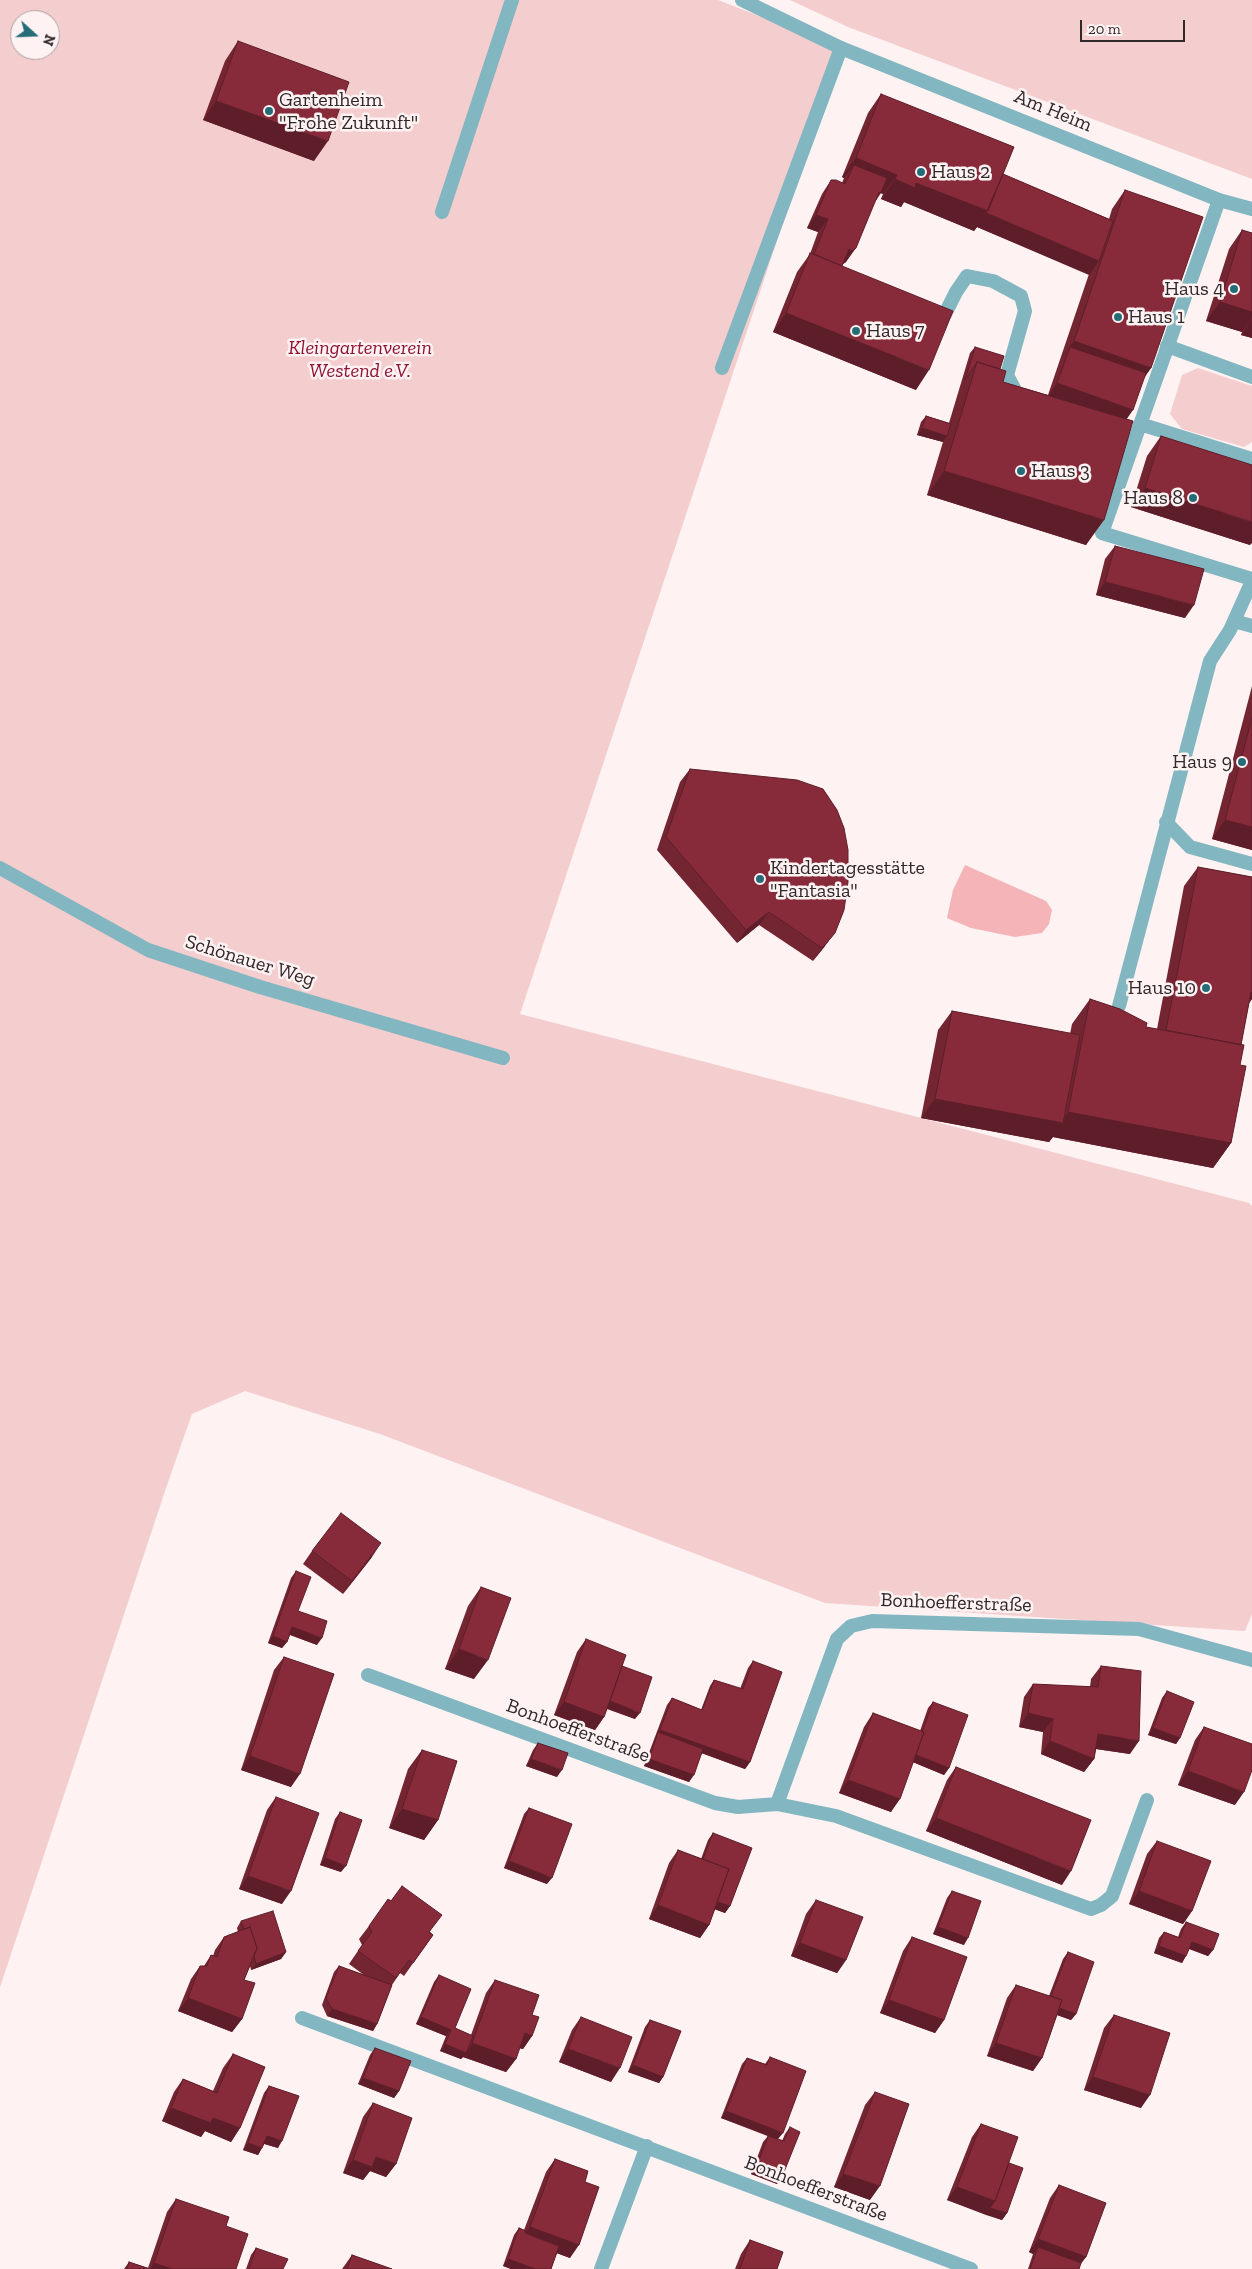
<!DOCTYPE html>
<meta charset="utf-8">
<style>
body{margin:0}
#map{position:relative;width:1252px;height:2269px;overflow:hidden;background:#fef2f3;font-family:"Zilla Slab",serif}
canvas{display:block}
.north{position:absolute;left:10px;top:10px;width:50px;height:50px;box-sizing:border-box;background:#fef2f3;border:1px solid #aca2a2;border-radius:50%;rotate:110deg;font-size:14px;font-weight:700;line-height:20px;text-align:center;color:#302929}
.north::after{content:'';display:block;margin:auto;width:18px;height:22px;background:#246c78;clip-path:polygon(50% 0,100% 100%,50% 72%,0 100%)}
.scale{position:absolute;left:1080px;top:20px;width:105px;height:22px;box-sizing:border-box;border:2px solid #302929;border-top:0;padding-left:6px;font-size:15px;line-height:18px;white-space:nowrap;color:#302929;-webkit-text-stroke:4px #fef2f3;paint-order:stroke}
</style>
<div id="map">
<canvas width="1252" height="2269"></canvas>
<div class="north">N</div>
<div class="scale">20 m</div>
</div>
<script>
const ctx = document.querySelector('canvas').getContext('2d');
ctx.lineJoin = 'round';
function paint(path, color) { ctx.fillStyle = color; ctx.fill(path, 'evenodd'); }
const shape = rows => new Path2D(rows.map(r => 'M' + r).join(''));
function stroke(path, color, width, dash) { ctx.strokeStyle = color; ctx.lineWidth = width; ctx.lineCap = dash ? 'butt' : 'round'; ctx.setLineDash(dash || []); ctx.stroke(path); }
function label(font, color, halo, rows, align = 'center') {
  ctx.font = font + ' "Zilla Slab",serif'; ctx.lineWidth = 5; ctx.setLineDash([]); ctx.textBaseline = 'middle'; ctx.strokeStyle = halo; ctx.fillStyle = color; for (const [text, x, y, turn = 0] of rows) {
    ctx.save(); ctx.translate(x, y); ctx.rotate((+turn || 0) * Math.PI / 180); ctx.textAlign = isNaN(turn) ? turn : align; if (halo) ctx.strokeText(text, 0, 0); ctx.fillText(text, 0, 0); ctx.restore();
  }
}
paint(shape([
 [0,0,718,0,841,48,520,1014,1249,1203,1252,1206,1252,1614,1245,1631,825,1603,380,1434,245,1391,192,1414,167,1485,0,1987],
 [20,20,50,20,50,50,20,50],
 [790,0,1252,0,1252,179,848,27],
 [1198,368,1252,386,1252,442,1244,447,1182,429,1170,414,1182,375]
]), '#f4cdce');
paint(shape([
 [965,865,1046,901,1052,910,1049,924,1042,933,1015,937,971,928,947,918,953,890]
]), '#f4b4b8');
stroke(shape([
 [742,0,841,48],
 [1219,200,1102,533,1252,579],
 [442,212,512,0],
 [945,314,956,292,967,276,993,281,1021,296,1025,311,1007,375,1019,398],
 [1167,346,1252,377],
 [1140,424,1252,459],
 [1234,621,1252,626],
 [1166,822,1190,847,1252,864],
 [0,868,148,950,260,987,503,1058],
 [1119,1006,1210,661,1230,630,1252,581]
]), '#82b6c0', 14);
stroke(shape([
 [722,368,841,48,1219,200,1252,209],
 [368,1675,715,1803,738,1807,777,1804,836,1816,1091,1909,1101,1905,1112,1896,1147,1800],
 [777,1804,837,1639,851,1626,872,1621,1139,1629,1252,1660],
 [302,2018,971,2269],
 [601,2269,647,2146]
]), '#82b6c0', 14);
paint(shape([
 [238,41,314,161,203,120,225,61],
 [881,94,1003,174,1109,219,1112,209,1125,190,1151,368,1144,377,1126,419,1086,545,927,495,943,442,917,435,921,422,926,416,949,423,970,353,975,347,1000,369,1003,382,1048,395,1089,274,977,227,974,231,904,202,901,207,881,199,883,194,881,193,875,202,846,262,843,264,842,266,916,390,773,332,797,272,810,254,818,232,807,228,822,194,831,180,842,183,844,178,842,177,868,113],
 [1242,230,1252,233,1252,338,1241,335,1242,332,1206,321,1229,249],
 [1161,436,1250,545,1131,507,1147,456],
 [1115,546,1185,618,1096,595,1105,559],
 [1252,686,1252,850,1212,839],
 [690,769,825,946,813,961,759,925,737,943,657,850,680,782],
 [1198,867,1252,877,1252,999,1249,1003,1241,1045,1240,1065,1231,1143,1213,1168,1053,1137,1049,1142,921,1118,938,1030,952,1011,1070,1034,1072,1024,1090,999,1146,1027,1157,1029,1184,886],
 [312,1551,372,1557,343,1594,303,1564],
 [296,1571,298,1611,317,1645,290,1635,287,1642,282,1648,268,1643,291,1578],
 [481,1587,474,1679,445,1669,468,1606],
 [586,1639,622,1666,635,1719,607,1709,604,1717,595,1730,554,1715,577,1652],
 [284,1657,291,1787,241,1770,274,1670],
 [753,1661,750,1762,745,1769,702,1753,689,1782,644,1766,667,1705,672,1698,701,1710,710,1686,714,1680,740,1689,748,1668],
 [1101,1666,1130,1754,1096,1749,1094,1759,1084,1772,1041,1754,1043,1732,1019,1727,1024,1697,1033,1684,1090,1687,1091,1679],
 [1167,1691,1180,1738,1176,1744,1148,1735,1162,1698],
 [933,1702,949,1768,944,1775,913,1762,891,1812,839,1793,864,1727,873,1713,920,1731,928,1708],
 [1204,1727,1235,1805,1178,1785,1195,1740],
 [538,1743,557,1777,526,1766,533,1750],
 [422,1750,438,1820,424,1840,389,1828,408,1769],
 [956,1767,1062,1885,926,1831,947,1780],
 [276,1797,282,1904,239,1889,267,1810],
 [529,1808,547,1884,504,1868,524,1814],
 [340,1812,341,1872,320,1865,335,1819],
 [713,1833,730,1906,725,1913,715,1909,709,1925,700,1938,649,1919,669,1863,678,1850,701,1859,708,1840],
 [1157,1841,1192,1911,1183,1924,1129,1904,1147,1854],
 [952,1891,964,1945,933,1934,947,1898],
 [816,1900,846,1960,837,1973,791,1956,806,1914],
 [241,1921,286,1952,281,1959,251,1970,250,1966,244,1980,242,2019,232,2032,178,2011,191,1979,200,1966,204,1966,211,1955,213,1956,215,1950,224,1937,238,1932,237,1928],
 [1186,1922,1213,1950,1208,1956,1189,1949,1182,1963,1154,1953,1159,1938,1164,1932,1178,1937,1181,1929],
 [369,1926,430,1932,433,1935,404,1976,400,1973,392,1985,377,2024,373,2031,327,2016,322,2005,334,1972,339,1966,364,1975,349,1964,362,1945,359,1939],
 [912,1937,944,2020,935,2033,880,2013,903,1951],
 [1068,1952,1076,2014,1071,2020,1057,2015,1042,2058,1033,2071,987,2056,1007,1998,1016,1985,1049,1996,1063,1959],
 [439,1975,455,2028,471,2035,486,1993,495,1980,532,2015,532,2036,523,2049,519,2048,516,2059,506,2072,463,2057,461,2059,440,2051,446,2036,416,2024,434,1982],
 [1114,2015,1141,2108,1084,2090,1104,2028],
 [581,2017,611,2082,559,2062,572,2030],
 [650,2020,663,2077,659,2083,628,2072,645,2027],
 [375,2048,399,2091,394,2098,358,2084,370,2055],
 [233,2054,240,2128,231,2142,205,2131,201,2137,162,2121,174,2092,183,2079,213,2091,223,2068],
 [770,2057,778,2139,782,2141,785,2134,790,2127,777,2184,751,2174,763,2142,768,2136,770,2137,721,2118,742,2064,747,2058,765,2064],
 [269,2086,278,2148,264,2144,258,2155,243,2150,264,2093],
 [875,2092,870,2200,834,2187,865,2105],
 [373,2103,396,2164,386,2177,370,2171,363,2180,343,2173,363,2117],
 [981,2124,1009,2163,1007,2213,1002,2220,947,2200,972,2137],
 [555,2159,585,2182,570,2258,557,2253,551,2269,511,2269,503,2266,514,2235,519,2228,524,2230,546,2172],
 [1059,2185,1086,2257,1081,2263,1079,2269,1028,2269,1033,2254,1029,2252,1050,2198],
 [176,2199,226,2226,236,2269,124,2269,129,2262,148,2268,167,2212],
 [750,2240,777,2269,735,2269,741,2254],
 [256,2248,283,2269,246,2269,251,2255],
 [352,2255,392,2269,342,2269]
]), '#742532');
paint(shape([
 [216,101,328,141,314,161,203,120],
 [856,158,897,175,883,194,847,180,854,165,844,178,842,177],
 [895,179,916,183,988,211,1099,261,1089,275,977,227,974,231,904,202,901,207,881,199],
 [816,215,828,219,818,232,807,228],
 [856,248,846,262,843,264,849,249],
 [1220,302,1252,312,1252,318,1242,332,1206,321],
 [786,313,929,370,916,390,773,332],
 [1252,319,1252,338,1241,335],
 [1074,341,1151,368,1138,387,1070,347,1060,360],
 [1057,383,1133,410,1124,423,1048,397],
 [922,428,947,436,943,442,917,435],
 [944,471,1104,520,1086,545,927,495],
 [1145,488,1252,522,1252,543,1250,545,1131,507],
 [1105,582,1194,605,1185,618,1096,595],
 [1225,820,1252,827,1252,850,1212,839],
 [769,912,759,925,737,943,746,930],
 [835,933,825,946,813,961,822,948],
 [1251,992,1252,993,1252,999,1242,1013],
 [935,1099,1061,1122,1068,1112,1231,1143,1213,1168,1053,1137,1049,1142,921,1118],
 [381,1543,372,1557,343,1594,352,1581],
 [292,1627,322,1638,317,1645,288,1634],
 [273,1636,287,1642,282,1648,268,1643],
 [459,1649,488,1660,474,1679,445,1669],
 [608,1701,640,1713,635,1719,603,1707],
 [564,1702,604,1717,595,1730,554,1715],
 [1028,1713,1053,1719,1043,1732,1019,1727],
 [1153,1728,1180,1738,1176,1744,1148,1735],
 [660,1730,750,1762,745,1769,657,1737],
 [1098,1734,1139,1741,1130,1754,1089,1748],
 [1050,1741,1094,1759,1084,1772,1041,1754],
 [914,1754,949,1768,944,1775,910,1761],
 [250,1756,300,1774,291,1787,241,1770],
 [531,1759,562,1770,557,1777,526,1766],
 [649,1759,694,1775,689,1782,644,1766],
 [1188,1771,1244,1792,1235,1805,1178,1785],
 [848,1780,900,1799,891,1812,839,1793],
 [402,1809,438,1820,424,1840,389,1828],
 [936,1818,1071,1871,1062,1885,926,1831],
 [325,1858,346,1866,341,1872,320,1865],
 [509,1861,552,1878,547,1884,504,1868],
 [248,1876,291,1891,282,1904,239,1889],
 [1139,1891,1192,1911,1183,1924,1129,1904],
 [715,1901,730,1906,725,1913,711,1908],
 [658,1905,709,1925,700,1938,649,1919],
 [938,1927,968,1938,964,1945,933,1934],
 [1192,1942,1213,1950,1208,1956,1187,1948],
 [800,1943,846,1960,837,1973,791,1956],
 [1159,1946,1186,1956,1182,1963,1154,1953],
 [286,1952,281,1959,251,1970,256,1964],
 [188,1998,242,2019,232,2032,178,2011],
 [889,2000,944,2020,935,2033,880,2013],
 [1048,2004,1076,2014,1071,2020,1043,2010],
 [332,2009,377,2024,373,2031,327,2016],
 [421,2017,451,2030,446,2036,416,2024],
 [525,2033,532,2036,523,2049,515,2047],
 [472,2043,516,2059,506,2072,463,2057,461,2059,440,2051,445,2044,466,2053],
 [996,2043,1042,2058,1033,2071,987,2056],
 [568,2049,620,2068,611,2082,559,2062],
 [633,2065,663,2077,659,2083,628,2072],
 [1093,2077,1150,2095,1141,2108,1084,2090],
 [363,2078,399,2091,394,2098,358,2084],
 [171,2108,213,2118,240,2128,231,2142,205,2131,201,2137,162,2121],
 [726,2111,783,2133,778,2139,721,2118],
 [267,2136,282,2141,278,2148,262,2143],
 [248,2143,262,2148,258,2155,243,2150],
 [376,2157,396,2164,386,2177,370,2171,363,2180,343,2173,353,2160],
 [756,2168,782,2177,777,2184,751,2174],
 [843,2174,880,2186,870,2200,834,2187],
 [957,2187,995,2201,986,2215,947,2200],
 [990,2208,1007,2213,1002,2220,986,2215],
 [530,2227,579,2245,570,2258,520,2240],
 [1038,2239,1086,2257,1077,2269,1038,2247,1033,2254,1029,2252],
 [508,2259,535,2269,511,2269,503,2266],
 [154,2263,172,2269,150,2269]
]), '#5e1e29');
const building = shape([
 [238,41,349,82,328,141,216,101,238,41],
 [881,94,1014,147,988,211,916,183,915,188,895,179,897,175,856,158,881,94],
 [854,165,887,178,881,193,879,192,856,248,852,251,849,249,842,266,814,254,828,219,816,215,831,180,836,180,845,184,854,165],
 [1003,174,1113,221,1099,261,986,213,1003,174],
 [1125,190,1203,217,1151,368,1074,341,1125,190],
 [1242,230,1252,233,1252,312,1220,302,1242,230],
 [810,253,953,311,929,370,786,313,810,253],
 [975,347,1004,356,1000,369,977,362,965,380,975,347],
 [1070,347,1146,373,1133,410,1057,383,1070,347],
 [977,362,1006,371,1003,382,1133,421,1104,520,944,471,977,362],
 [926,416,951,424,947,436,922,428,926,416],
 [1161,436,1252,465,1252,522,1145,488,1161,436],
 [1115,546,1204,569,1194,605,1105,582,1115,546],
 [1252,718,1252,827,1225,820,1252,718],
 [690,769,797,780,823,789,837,810,844,828,848,850,848,882,844,910,835,933,822,948,769,912,746,930,666,837,690,769],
 [1198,867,1252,877,1252,993,1251,992,1241,1045,1166,1030,1198,867],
 [1090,999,1120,1009,1147,1023,1146,1027,1244,1045,1240,1065,1246,1066,1231,1143,1068,1112,1090,999],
 [952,1011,1080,1035,1063,1123,935,1099,952,1011],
 [341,1513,381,1543,352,1581,312,1551,341,1513],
 [296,1571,311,1577,298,1611,327,1621,322,1638,292,1627,287,1642,273,1636,296,1571],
 [481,1587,511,1598,488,1660,459,1649,481,1587],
 [586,1639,626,1655,604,1717,564,1702,586,1639],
 [284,1657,334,1674,300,1774,250,1756,284,1657],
 [753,1661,782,1672,750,1762,660,1730,672,1698,702,1710,714,1680,743,1689,753,1661],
 [622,1666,652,1677,640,1713,610,1701,622,1666],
 [1101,1666,1141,1671,1139,1741,1098,1734,1094,1759,1050,1741,1053,1719,1028,1713,1033,1684,1098,1687,1101,1666],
 [1167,1691,1194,1702,1180,1738,1153,1728,1167,1691],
 [933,1702,968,1715,949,1768,916,1755,924,1732,922,1732,933,1702],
 [873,1713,924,1732,900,1799,848,1780,873,1713],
 [1204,1727,1252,1744,1252,1770,1244,1792,1188,1771,1204,1727],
 [658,1732,703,1749,694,1775,649,1759,658,1732],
 [538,1743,568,1753,562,1770,531,1759,538,1743],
 [422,1750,457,1761,438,1820,402,1809,422,1750],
 [956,1767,1091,1820,1071,1871,936,1818,956,1767],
 [276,1797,319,1813,291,1891,248,1876,276,1797],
 [529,1808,572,1824,552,1878,509,1861,529,1808],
 [340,1812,362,1820,346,1866,325,1858,340,1812],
 [713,1833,752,1848,730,1906,717,1902,729,1869,703,1859,713,1833],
 [1157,1841,1211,1861,1192,1911,1139,1891,1157,1841],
 [678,1850,729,1869,709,1925,658,1905,678,1850],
 [402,1886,442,1915,429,1932,433,1935,413,1963,409,1960,396,1978,358,1951,372,1932,369,1926,388,1899,391,1901,402,1886],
 [952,1891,981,1901,968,1938,938,1927,952,1891],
 [816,1900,863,1917,846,1960,800,1943,816,1900],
 [273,1911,286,1952,256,1964,254,1956,257,1948,250,1927,244,1929,241,1921,273,1911],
 [1186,1922,1219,1934,1213,1950,1192,1942,1186,1956,1159,1946,1164,1932,1180,1938,1186,1922],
 [250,1927,257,1948,244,1980,255,1983,242,2019,188,1998,200,1966,207,1966,211,1955,217,1957,224,1937,250,1927],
 [912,1937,967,1957,944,2020,889,2000,912,1937],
 [1068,1952,1094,1962,1076,2014,1059,2008,1062,2000,1051,1996,1068,1952],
 [339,1966,392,1985,377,2024,332,2009,326,1998,339,1966],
 [439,1975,471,1989,455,2028,473,2036,466,2053,445,2044,451,2030,421,2017,439,1975],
 [495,1980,539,1995,532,2015,539,2017,532,2036,525,2033,516,2059,472,2043,495,1980],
 [1016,1985,1062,2000,1042,2058,996,2043,1016,1985],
 [1114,2015,1170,2033,1150,2095,1093,2077,1114,2015],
 [581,2017,632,2037,620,2068,568,2049,581,2017],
 [650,2020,681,2031,663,2077,633,2065,650,2020],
 [375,2048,411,2061,399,2091,363,2078,375,2048],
 [233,2054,265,2067,240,2128,213,2118,211,2123,171,2108,183,2079,217,2093,233,2054],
 [770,2057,806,2071,783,2133,726,2111,747,2058,767,2065,770,2057],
 [269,2086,299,2096,282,2141,267,2136,262,2148,248,2143,269,2086],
 [875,2092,909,2104,880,2186,843,2174,875,2092],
 [373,2103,412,2118,396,2164,376,2157,372,2167,353,2160,373,2103],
 [981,2124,1018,2137,995,2201,957,2187,981,2124],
 [790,2127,800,2132,782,2177,756,2168,768,2136,784,2141,790,2127],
 [555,2159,588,2171,585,2182,599,2187,579,2245,530,2227,555,2159],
 [1009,2163,1023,2168,1007,2213,990,2208,995,2201,1009,2163],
 [1059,2185,1106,2203,1086,2257,1038,2239,1059,2185],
 [176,2199,229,2217,226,2226,248,2234,236,2269,172,2269,154,2263,176,2199],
 [519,2228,526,2231,525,2233,559,2246,551,2269,535,2269,508,2259,519,2228],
 [750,2240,783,2252,777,2269,740,2269,750,2240],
 [1038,2247,1081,2263,1079,2269,1030,2269,1038,2247],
 [256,2248,288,2259,283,2269,249,2269,256,2248],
 [352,2255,392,2269,347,2269,352,2255],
 [129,2262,150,2269,127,2269,129,2262]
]);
paint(building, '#872b3a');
stroke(building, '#5e1e29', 1);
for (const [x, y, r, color] of [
 [269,111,5,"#246c78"],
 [921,172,5,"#246c78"],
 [1234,289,5,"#246c78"],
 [1118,317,5,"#246c78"],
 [856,331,5,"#246c78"],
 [1021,471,5,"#246c78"],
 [1193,498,5,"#246c78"],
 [1242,762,5,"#246c78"],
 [760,879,5,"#246c78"],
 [1206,988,5,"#246c78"]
]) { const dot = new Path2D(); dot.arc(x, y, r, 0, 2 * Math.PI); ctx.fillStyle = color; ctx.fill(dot); stroke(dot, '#fef2f3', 2); }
label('20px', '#302929', '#fef2f3', [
 ["Gartenheim",279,100],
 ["\"Frohe Zukunft\"",279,123],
 ["Haus 2",931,172],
 ["Haus 4",1224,289,"right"],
 ["Haus 1",1128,317],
 ["Haus 7",866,331],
 ["Haus 3",1031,471],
 ["Haus 8",1183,498,"right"],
 ["Haus 9",1232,762,"right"],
 ["Kindertagesstätte",770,868],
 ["\"Fantasia\"",770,891],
 ["Haus 10",1196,988,"right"]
], 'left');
label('20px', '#302929', '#fef2f3', [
 ["Am Heim",1053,111,22],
 ["Schönauer Weg",250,961,17],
 ["Bonhoefferstraße",956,1603,2],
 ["Bonhoefferstraße",578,1731,20],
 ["Bonhoefferstraße",816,2189,21]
]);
label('italic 20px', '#8e1331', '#fef2f3', [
 ["Kleingartenverein",360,348],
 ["Westend e.V.",360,371]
]);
</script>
